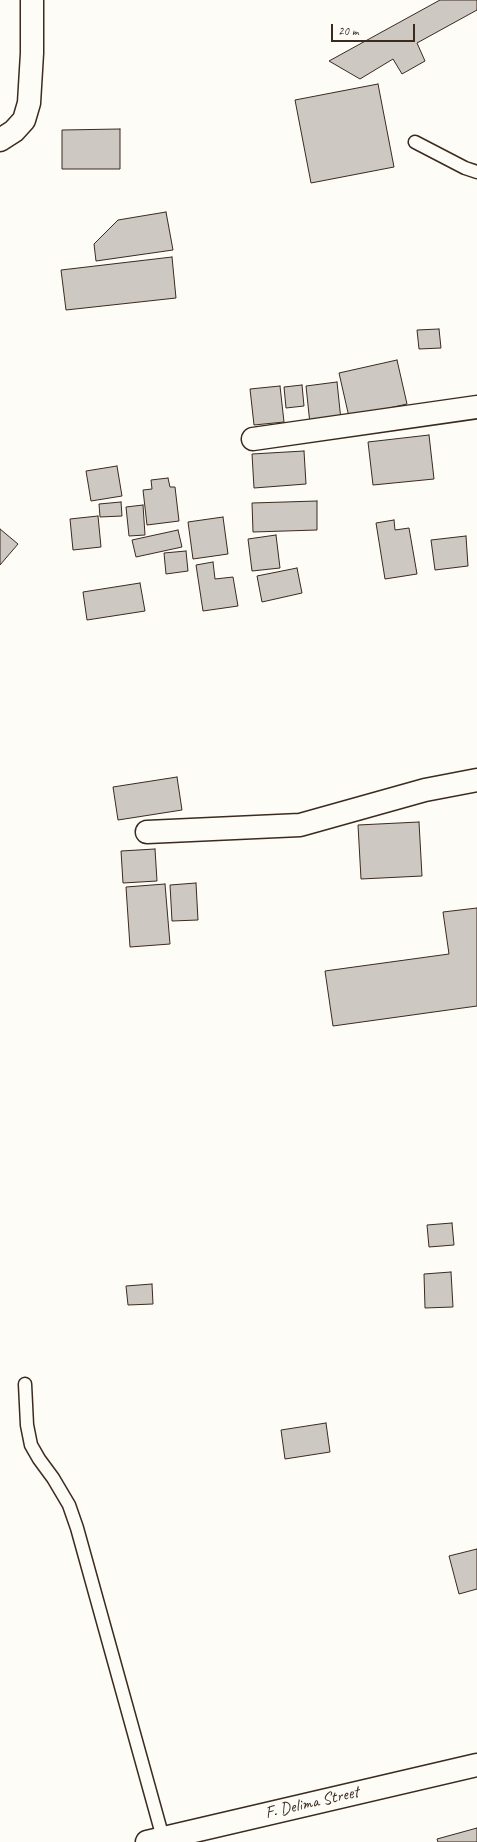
<!DOCTYPE html>
<style>
body{margin:0}
#map{position:relative;width:477px;height:1842px;overflow:hidden;background:#fdfcf7;font-family:Caveat,sans-serif}
canvas{display:block}
.scale{position:absolute;left:331px;top:24px;width:84px;height:18px;box-sizing:border-box;border:2px solid #3b2a1e;border-top:0;padding-left:5px;font-size:12px;line-height:14px;white-space:nowrap;color:#3b2a1e;-webkit-text-stroke:3px #fdfcf7;paint-order:stroke}
</style>
<div id="map">
<canvas width="477" height="1842"></canvas>
<div class="scale">20 m</div>
</div>
<script>
const ctx = document.querySelector('canvas').getContext('2d');
ctx.lineJoin = 'round';
function paint(path, color) { ctx.fillStyle = color; ctx.fill(path, 'evenodd'); }
const shape = rows => new Path2D(rows.map(r => 'M' + r).join(''));
function stroke(path, color, width, dash) { ctx.strokeStyle = color; ctx.lineWidth = width; ctx.lineCap = dash ? 'butt' : 'round'; ctx.setLineDash(dash || []); ctx.stroke(path); }
function label(font, color, halo, rows, align = 'center') {
  ctx.font = font + ' Caveat,sans-serif'; ctx.lineWidth = 3; ctx.setLineDash([]); ctx.textBaseline = 'middle'; ctx.strokeStyle = halo; ctx.fillStyle = color; for (const [text, x, y, turn = 0] of rows) {
    ctx.save(); ctx.translate(x, y); ctx.rotate((+turn || 0) * Math.PI / 180); ctx.textAlign = isNaN(turn) ? turn : align; if (halo) ctx.strokeText(text, 0, 0); ctx.fillText(text, 0, 0); ctx.restore();
  }
}
const building = shape([
 [440,0,477,0,477,10,417,43,425,61,402,74,393,59,360,79,329,61,440,0],
 [378,84,394,167,311,183,295,100,378,84],
 [120,129,120,169,62,169,62,130,120,129],
 [166,212,173,250,96,261,94,244,118,220,166,212],
 [172,257,176,298,66,310,61,270,172,257],
 [439,329,441,348,419,349,417,330,439,329],
 [397,360,407,404,349,417,339,373,397,360],
 [337,382,341,420,310,424,306,386,337,382],
 [302,385,304,406,286,408,284,387,302,385],
 [280,386,284,422,254,425,250,389,280,386],
 [429,435,434,479,373,485,368,442,429,435],
 [304,451,306,484,254,488,252,454,304,451],
 [117,466,122,496,91,501,86,471,117,466],
 [168,478,170,487,175,487,179,521,147,525,143,490,152,489,151,480,168,478],
 [317,501,317,530,253,532,252,503,317,501],
 [121,502,122,516,100,517,99,504,121,502],
 [143,505,145,535,129,536,126,507,143,505],
 [98,516,101,547,73,550,70,519,98,516],
 [223,517,228,554,193,559,188,522,223,517],
 [394,520,395,530,409,528,417,574,385,579,376,523,394,520],
 [0,529,18,544,0,565,0,529],
 [178,530,182,547,136,557,132,540,178,530],
 [276,535,280,568,252,571,248,539,276,535],
 [466,536,468,566,435,570,431,540,466,536],
 [186,551,188,571,166,574,164,553,186,551],
 [213,562,215,579,233,577,238,606,203,611,196,565,213,562],
 [297,568,302,593,262,602,257,576,297,568],
 [140,583,145,611,87,620,83,592,140,583],
 [177,777,182,810,118,820,113,787,177,777],
 [419,822,422,876,361,879,358,825,419,822],
 [155,849,157,881,123,883,121,851,155,849],
 [196,883,198,920,172,921,170,885,196,883],
 [165,884,170,944,130,947,126,887,165,884],
 [477,908,477,1006,333,1026,325,971,449,954,443,912,477,908],
 [452,1223,454,1245,429,1247,427,1225,452,1223],
 [451,1272,453,1307,425,1308,424,1274,451,1272],
 [152,1284,153,1304,128,1305,126,1286,152,1284],
 [326,1423,330,1452,285,1459,281,1430,326,1423],
 [477,1549,477,1589,459,1594,449,1556,477,1549],
 [477,1828,477,1842,438,1842,437,1839,477,1828]
]);
paint(building, '#cdc8c2');
stroke(building, '#3b2a1e', 1);
const lane = shape([
 [415,142,465,168,477,172],
 [25,1384,27,1425,31,1445,39,1459,53,1478,69,1505,77,1528,163,1838]
]);
const street = shape([
 [0,140,14,131,24,120,29,103,32,53,32,0],
 [253,439,477,407],
 [147,832,300,825,425,790,477,780]
]);
const secondary = shape([
 [147,1842,477,1765]
]);
stroke(lane, '#3b2a1e', 15);
stroke(street, '#3b2a1e', 25);
stroke(secondary, '#3b2a1e', 25);
stroke(lane, '#fdfcf7', 12);
stroke(street, '#fdfcf7', 22);
stroke(secondary, '#fdfcf7', 22);
label('17px', '#3b2a1e', '#fdfcf7', [
 ["F. Delima Street",312,1803,-13]
]);
</script>
